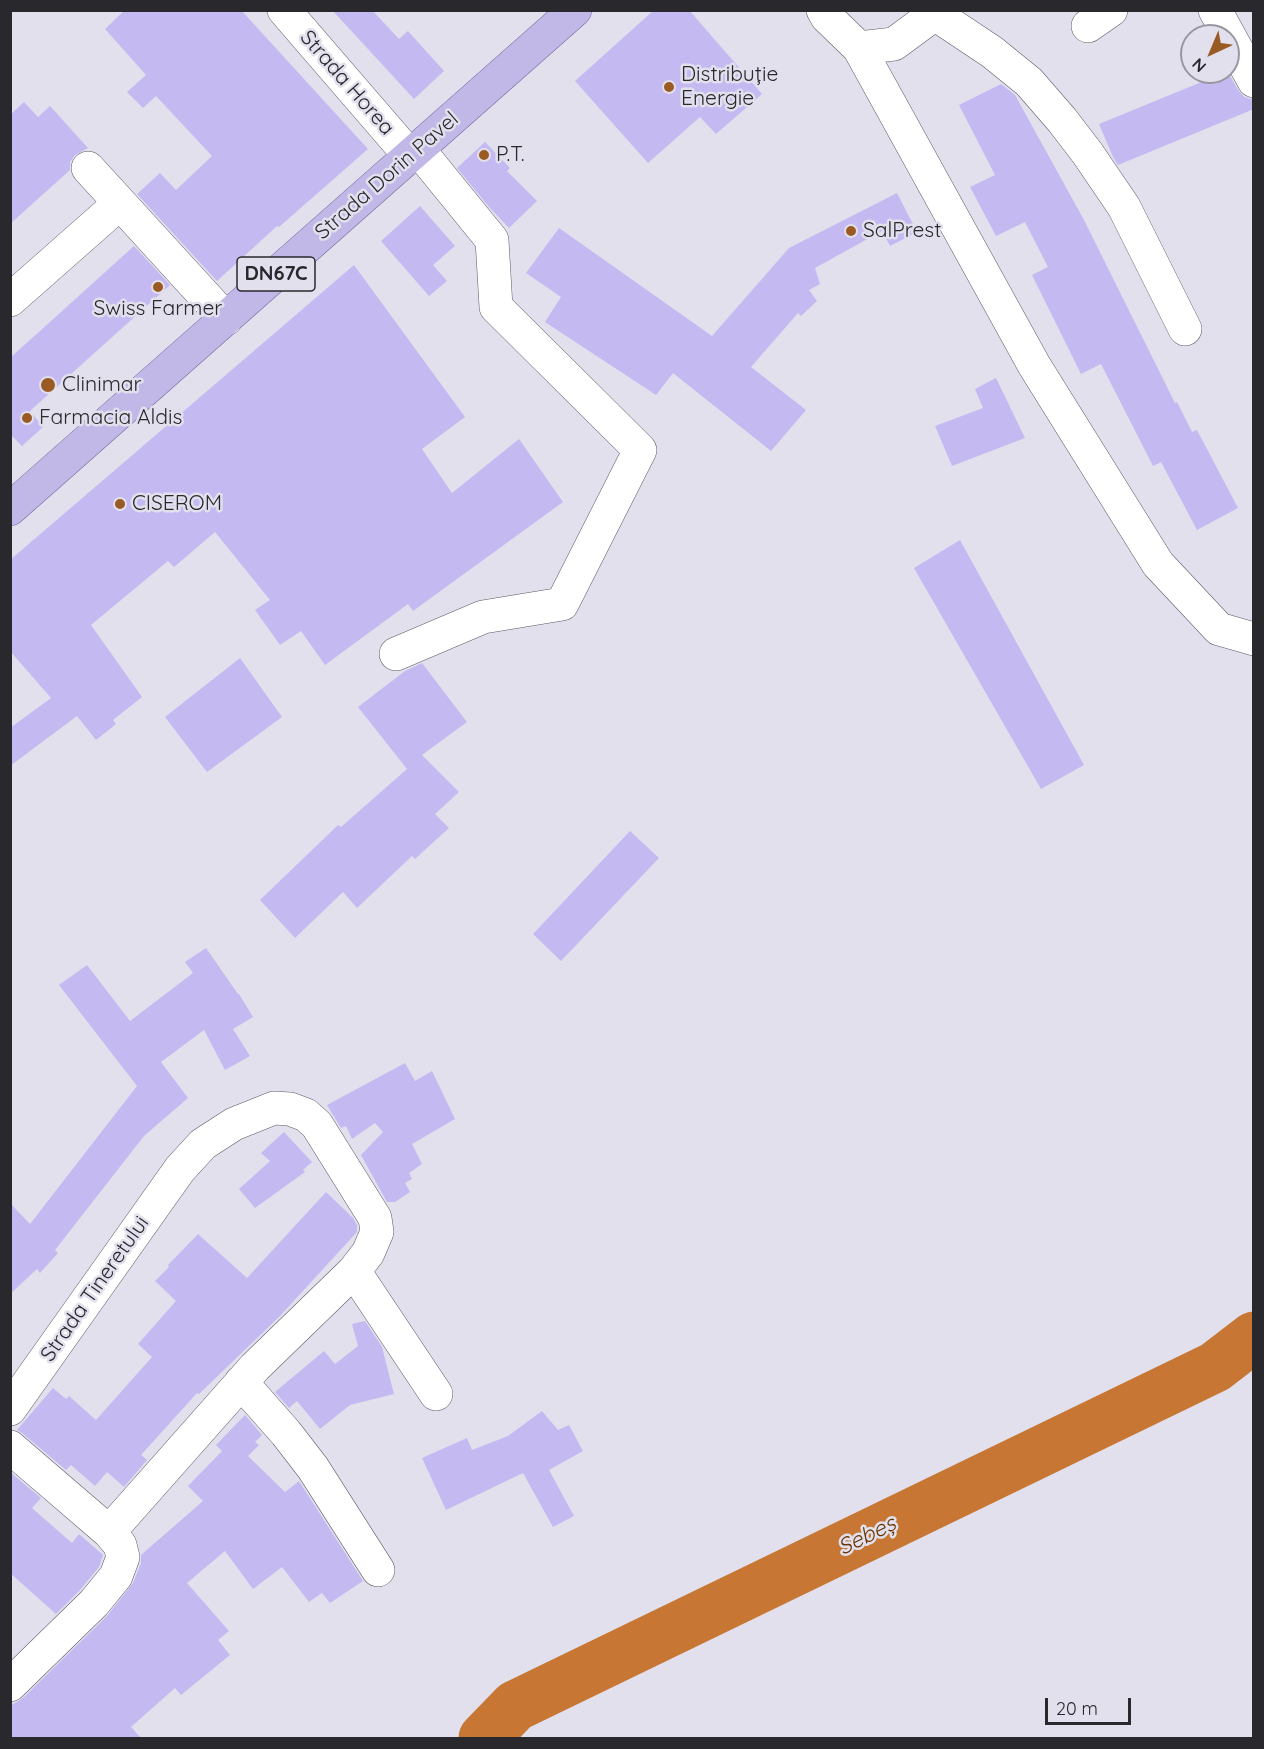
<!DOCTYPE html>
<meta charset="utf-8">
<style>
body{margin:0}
#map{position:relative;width:1264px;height:1749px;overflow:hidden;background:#e2e0ed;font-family:Quicksand,sans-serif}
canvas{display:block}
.frame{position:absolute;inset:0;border:12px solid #29282d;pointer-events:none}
.north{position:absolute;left:1180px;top:24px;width:60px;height:60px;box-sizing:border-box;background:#e2e0ed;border:2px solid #9896a0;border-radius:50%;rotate:224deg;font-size:16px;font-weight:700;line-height:24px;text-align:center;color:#29282d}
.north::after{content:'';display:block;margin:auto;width:21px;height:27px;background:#9a5a24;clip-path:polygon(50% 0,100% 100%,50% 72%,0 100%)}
.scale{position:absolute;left:1045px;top:1698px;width:86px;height:27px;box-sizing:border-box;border:3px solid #29282d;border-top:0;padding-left:8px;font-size:18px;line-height:21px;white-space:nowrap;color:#29282d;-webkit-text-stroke:4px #e2e0ed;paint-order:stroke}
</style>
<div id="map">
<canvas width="1264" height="1749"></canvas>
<div class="frame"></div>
<div class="north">N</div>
<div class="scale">20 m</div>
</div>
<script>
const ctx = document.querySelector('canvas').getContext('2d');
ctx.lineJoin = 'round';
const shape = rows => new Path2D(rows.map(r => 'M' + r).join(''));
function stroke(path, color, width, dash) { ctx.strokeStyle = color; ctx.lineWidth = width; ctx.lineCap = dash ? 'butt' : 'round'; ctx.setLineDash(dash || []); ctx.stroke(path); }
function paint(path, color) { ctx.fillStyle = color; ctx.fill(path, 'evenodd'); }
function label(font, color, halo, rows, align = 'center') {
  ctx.font = font + ' Quicksand,sans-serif'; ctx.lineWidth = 5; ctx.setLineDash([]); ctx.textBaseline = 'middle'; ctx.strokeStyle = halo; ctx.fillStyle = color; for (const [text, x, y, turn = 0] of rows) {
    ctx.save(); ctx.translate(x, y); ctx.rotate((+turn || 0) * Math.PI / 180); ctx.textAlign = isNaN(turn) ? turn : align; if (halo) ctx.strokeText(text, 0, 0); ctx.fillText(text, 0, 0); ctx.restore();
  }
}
stroke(shape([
 [484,1738,515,1706,1215,1367,1254,1337]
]), '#c77633', 51);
paint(shape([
 [125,10,241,10,368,149,279,227,277,226,217,281,137,194,160,173,176,190,212,156,156,96,143,108,127,92,146,75,105,29],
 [332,10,372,10,399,39,408,31,444,71,414,99],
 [654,10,689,10,762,94,716,134,700,117,648,163,575,81],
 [1226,72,1228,72,1238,90,1244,97,1254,100,1254,109,1118,165,1113,157,1099,124],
 [1001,84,1015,95,1084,220,1175,403,1177,402,1192,432,1197,430,1238,508,1197,530,1161,462,1153,466,1101,364,1081,374,1032,275,1048,267,1025,222,996,236,970,187,995,175,959,105],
 [24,102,38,117,50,106,88,148,75,155,70,162,70,170,10,224,10,115],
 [485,142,510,168,507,171,537,201,509,228,489,207,457,168],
 [897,193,917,232,890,246,882,231,815,268,820,284,809,290,817,301,801,316,798,313,751,367,806,410,771,451,673,373,656,395,545,322,561,297,526,273,559,228,712,336,789,248],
 [420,206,455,246,433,265,447,281,429,296,381,241],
 [134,246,170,285,30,411,43,427,22,446,10,434,10,358],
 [354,265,465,417,422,449,452,493,519,439,563,502,413,611,408,604,325,665,301,631,280,645,255,610,270,600,215,532,174,567,168,561,91,625,142,697,113,720,116,724,96,740,77,716,10,766,10,728,51,698,10,651,10,560],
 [996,378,1025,438,952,466,935,426,983,408,975,389],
 [960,540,1084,765,1041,789,914,568],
 [240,658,282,717,207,772,165,717],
 [422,663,467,722,422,755,459,792,435,814,449,828,415,859,412,856,357,908,343,892,295,938,260,900,338,825,341,827,407,769,358,707,405,671],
 [630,831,659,858,561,961,533,934],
 [206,948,238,994,239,994,253,1017,233,1029,250,1056,225,1070,204,1030,161,1062,188,1098,144,1136,55,1250,58,1253,40,1273,37,1269,10,1294,10,1203,30,1224,137,1086,59,985,87,965,130,1021,193,973,185,962],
 [405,1063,415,1081,432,1071,455,1119,412,1144,422,1164,409,1173,412,1179,405,1183,410,1192,395,1202,387,1202,361,1155,383,1132,375,1123,352,1139,346,1126,341,1128,327,1105],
 [284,1132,312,1162,303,1170,305,1172,255,1208,239,1189,270,1161,261,1153],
 [326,1192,353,1218,357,1225,357,1232,280,1316,199,1394,197,1393,141,1455,147,1460,124,1487,107,1472,95,1486,71,1465,66,1470,22,1433,17,1430,53,1388,66,1399,69,1396,96,1420,152,1357,138,1344,176,1301,155,1281,169,1267,168,1265,198,1234,247,1278],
 [365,1321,382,1347,394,1394,350,1405,320,1429,297,1401,289,1408,275,1392,324,1351,335,1364,358,1346,352,1324],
 [542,1411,558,1430,569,1425,583,1451,549,1470,574,1516,553,1527,523,1473,446,1510,422,1458,467,1438,472,1450,508,1436],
 [245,1415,262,1435,255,1442,259,1445,248,1456,285,1492,299,1481,363,1581,330,1603,322,1593,309,1602,282,1567,253,1589,225,1551,187,1583,229,1631,218,1640,230,1655,181,1695,175,1688,131,1727,141,1738,10,1738,10,1706,23,1698,107,1616,133,1583,141,1563,141,1555,203,1501,188,1486,222,1451,216,1445],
 [10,1472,41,1498,32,1508,72,1543,79,1534,103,1555,99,1567,80,1590,56,1614,10,1573]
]), '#c4baf1');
const minor = shape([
 [284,10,410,156],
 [823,10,827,17,859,48,894,44,940,10],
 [1215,10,1254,81],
 [935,14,992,52,1029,82,1062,120,1088,154,1124,207,1185,329],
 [1088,26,1111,10],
 [859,48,1034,365,1158,564,1219,629,1254,639],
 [88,168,226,319],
 [10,300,120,203],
 [396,654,483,617,562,604,640,450,496,307,492,240,418,149],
 [354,1271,436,1394],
 [241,1382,286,1433,313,1468,378,1570],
 [10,1409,180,1169,203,1144,234,1124,274,1108,290,1109,306,1115,317,1125,375,1218,377,1232,368,1253,354,1271,255,1367,109,1532,120,1545,123,1557,116,1576,94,1603,10,1685],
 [10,1447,109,1532]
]);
const major = shape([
 [10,509,575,10]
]);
stroke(minor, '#5b5965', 34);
stroke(major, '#72669d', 34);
stroke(minor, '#fff', 33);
stroke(major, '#c2b8e8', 33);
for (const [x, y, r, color] of [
 [669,87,6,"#9a5a24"],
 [484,155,6,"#9a5a24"],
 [851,231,6,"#9a5a24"],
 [158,287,6,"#9a5a24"],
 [48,385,8,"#9a5a24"],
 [27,418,6,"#9a5a24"],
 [120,504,6,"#9a5a24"]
]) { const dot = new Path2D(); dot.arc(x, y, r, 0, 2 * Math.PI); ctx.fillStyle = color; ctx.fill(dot); stroke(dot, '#e2e0ed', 2); }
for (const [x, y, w] of [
 [276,274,78]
]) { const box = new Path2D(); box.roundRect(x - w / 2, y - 17, w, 34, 4.5); ctx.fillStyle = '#e2e0ed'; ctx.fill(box); stroke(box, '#29282d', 1.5); }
label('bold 20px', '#29282d', null, [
 ["DN67C",276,274]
]);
label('21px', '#29282d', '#e2e0ed', [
 ["Distribuție",681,75],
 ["Energie",681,99],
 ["P.T.",496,155],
 ["SalPrest",863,231],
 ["Swiss Farmer",158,309,"center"],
 ["Clinimar",62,385],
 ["Farmacia Aldis",39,418],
 ["CISEROM",132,504]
], 'left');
label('21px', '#29282d', '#e2e0ed', [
 ["Strada Horea",347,83,49],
 ["Strada Dorin Pavel",387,176,-41],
 ["Strada Tineretului",95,1289,-55]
]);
label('italic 22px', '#693400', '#e2e0ed', [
 ["Sebeș",867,1536,-26]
]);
</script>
